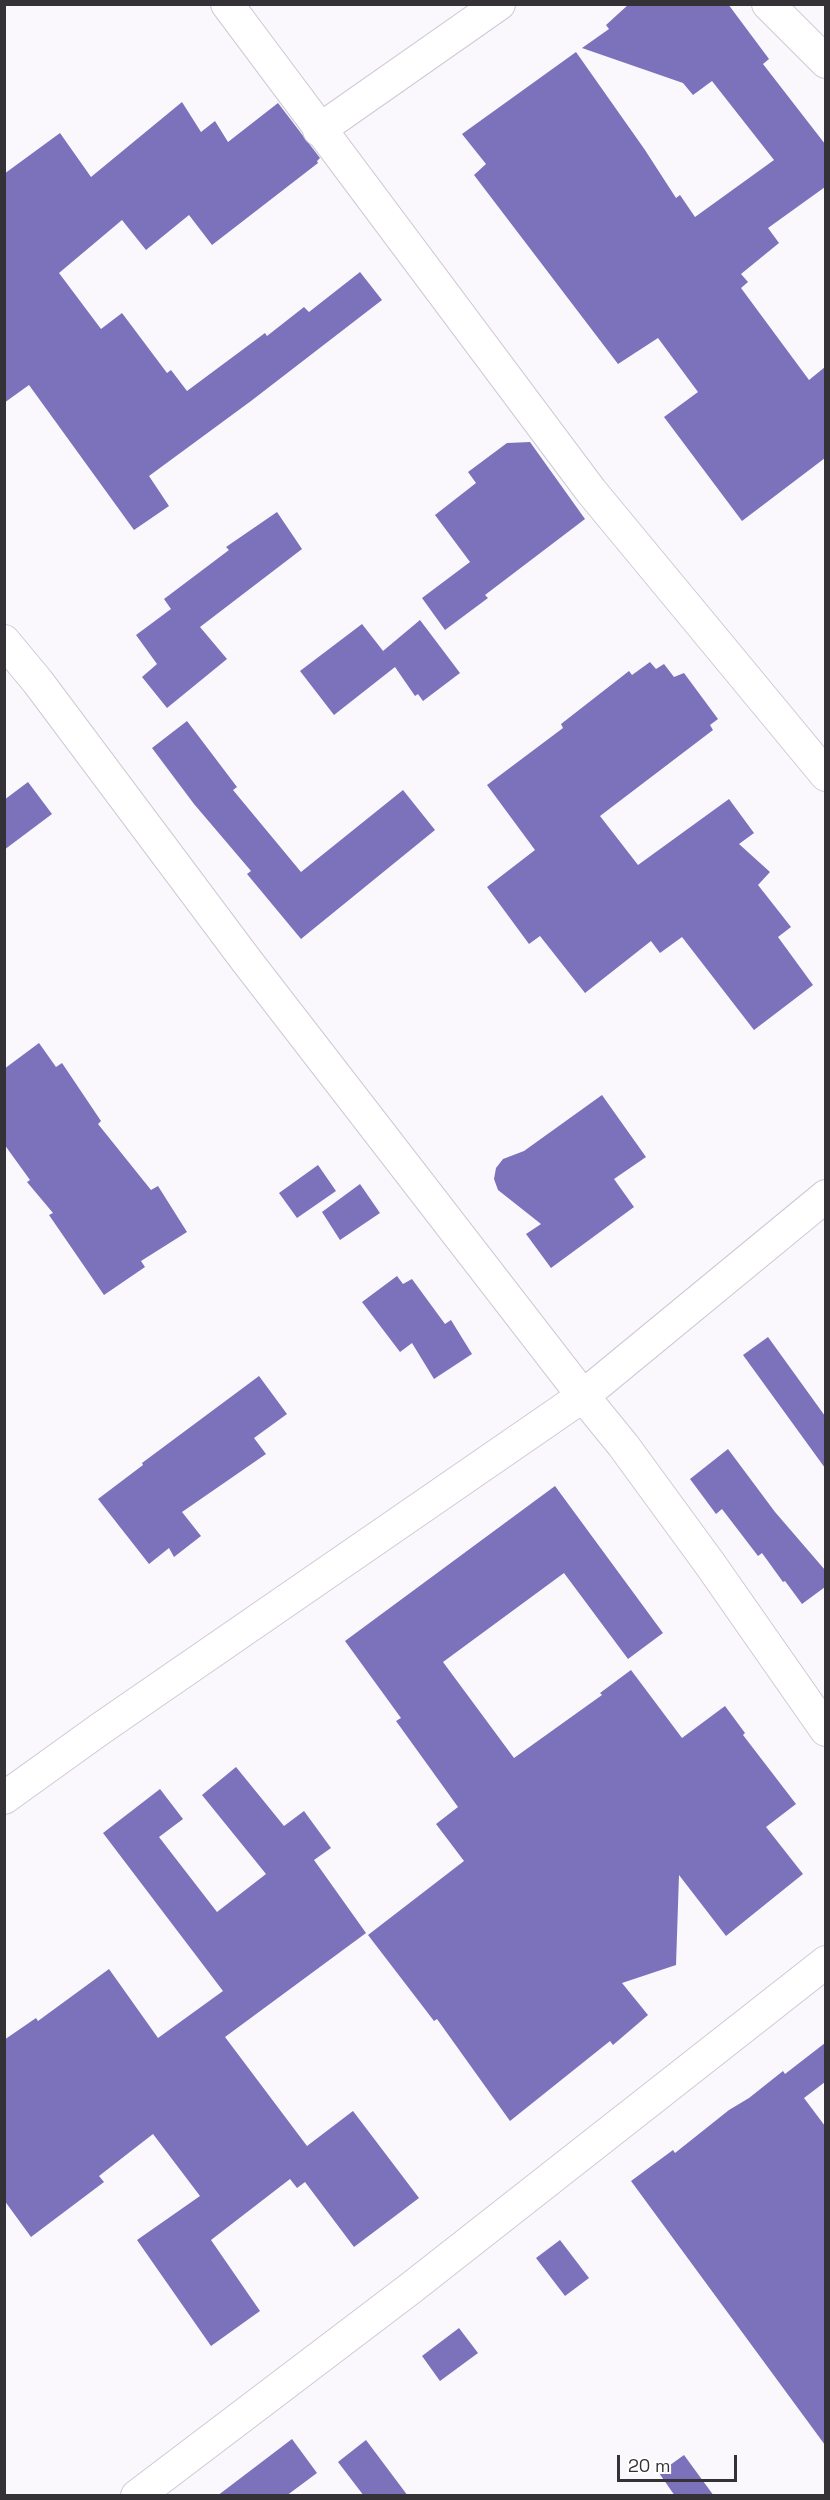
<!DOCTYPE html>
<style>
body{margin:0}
#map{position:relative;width:830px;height:2500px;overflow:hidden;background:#faf8fd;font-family:"Space Grotesk",sans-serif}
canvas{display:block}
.frame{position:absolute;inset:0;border:6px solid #353237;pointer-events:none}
.scale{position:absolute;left:617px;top:2455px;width:120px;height:27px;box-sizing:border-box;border:3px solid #353237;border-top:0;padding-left:8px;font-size:18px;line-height:21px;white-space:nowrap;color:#353237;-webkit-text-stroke:4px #fff;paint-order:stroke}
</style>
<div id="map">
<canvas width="830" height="2500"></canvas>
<div class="frame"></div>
<div class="scale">20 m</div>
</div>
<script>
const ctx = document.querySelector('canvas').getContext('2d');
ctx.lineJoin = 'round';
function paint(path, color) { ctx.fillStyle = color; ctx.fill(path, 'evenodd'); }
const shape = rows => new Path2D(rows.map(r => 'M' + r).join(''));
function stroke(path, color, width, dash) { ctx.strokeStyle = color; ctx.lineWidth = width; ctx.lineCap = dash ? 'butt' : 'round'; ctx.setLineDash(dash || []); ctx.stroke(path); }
paint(shape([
 [629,4,728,4,769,59,763,64,825,144,825,187,768,228,779,243,741,274,748,282,741,288,809,380,825,367,825,458,742,521,664,417,698,392,658,338,618,364,474,175,486,164,462,134,576,52,645,150,676,198,680,195,695,217,774,160,712,81,693,95,683,83,582,48,609,29,606,25],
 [182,102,201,132,215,121,228,142,278,103,320,158,317,161,318,163,212,245,189,215,146,250,122,220,59,273,101,329,122,313,167,373,171,370,187,391,265,333,267,336,304,307,309,312,360,272,382,300,251,401,149,476,169,506,134,530,29,385,4,403,4,174,60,133,91,177],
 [530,442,585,519,485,595,488,598,445,630,422,598,470,562,435,515,476,483,468,472,507,443],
 [277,512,302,549,200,627,227,659,167,708,142,677,157,664,136,635,171,609,164,599,229,550,226,547],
 [420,620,460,673,423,701,418,694,415,696,395,667,334,715,300,671,362,624,387,656,383,651],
 [650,662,656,669,664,664,674,677,684,673,718,719,710,725,713,730,600,816,638,865,729,799,754,833,739,844,770,872,758,885,791,927,778,937,813,985,754,1030,682,937,660,953,651,941,585,993,540,936,529,944,487,887,535,850,487,785,563,728,561,724,629,671,632,675],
 [187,721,237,787,233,790,301,872,403,790,435,830,301,939,247,874,251,871,194,804,152,748],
 [28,782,52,814,4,850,4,800],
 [39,1043,56,1067,62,1063,101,1121,98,1124,151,1190,158,1186,187,1232,141,1261,145,1267,104,1295,49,1215,53,1213,27,1182,30,1180,4,1144,4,1069],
 [602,1095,646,1157,614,1179,634,1207,551,1268,526,1234,541,1224,498,1190,494,1179,496,1168,503,1159,524,1151],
 [318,1165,336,1191,297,1218,279,1193],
 [360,1184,380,1213,340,1240,322,1212],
 [397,1276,403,1284,412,1279,445,1324,451,1320,472,1354,434,1379,412,1343,400,1352,362,1302],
 [768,1337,825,1416,825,1468,743,1355],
 [259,1376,287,1414,254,1438,266,1454,182,1512,201,1536,174,1557,169,1548,149,1564,98,1499,143,1465,142,1463],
 [728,1449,775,1512,825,1570,825,1587,802,1604,785,1581,783,1582,762,1553,758,1556,722,1509,716,1514,690,1479],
 [555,1486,663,1633,628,1659,564,1573,443,1662,514,1758,602,1695,600,1693,631,1670,682,1738,725,1706,745,1733,743,1735,796,1804,766,1827,803,1874,726,1936,679,1875,676,1965,622,1983,648,2015,613,2045,610,2041,510,2121,437,2019,434,2021,368,1935,464,1861,436,1824,458,1807,396,1721,401,1718,345,1641],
 [236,1767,284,1826,304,1811,331,1848,314,1860,366,1933,225,2037,307,2146,353,2111,419,2198,354,2247,305,2182,297,2188,290,2179,211,2240,260,2311,211,2346,137,2240,200,2196,153,2134,99,2176,104,2182,31,2237,4,2200,4,2040,36,2018,38,2021,109,1969,158,2038,223,1991,103,1833,160,1789,183,1819,159,1837,217,1912,266,1874,202,1795],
 [825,2043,825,2082,804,2098,825,2126,825,2445,631,2181,673,2150,675,2153,729,2110,749,2098,783,2071,785,2074],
 [560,2240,589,2278,565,2296,536,2258],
 [459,2328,478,2353,440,2381,422,2356],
 [292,2439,317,2473,286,2496,217,2496],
 [366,2440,408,2496,364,2496,338,2462],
 [684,2455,714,2496,675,2496,659,2473]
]), '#7b72bb');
const street = shape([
 [227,4,591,491,826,775],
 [768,4,826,62],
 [319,130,499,4],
 [4,641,38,682,246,960,583,1396,623,1445,710,1564,826,1730],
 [4,1798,100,1729,583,1396,826,1196],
 [137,2496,411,2288,826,1962]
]);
stroke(street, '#cfc9d6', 34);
stroke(street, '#fff', 32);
</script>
